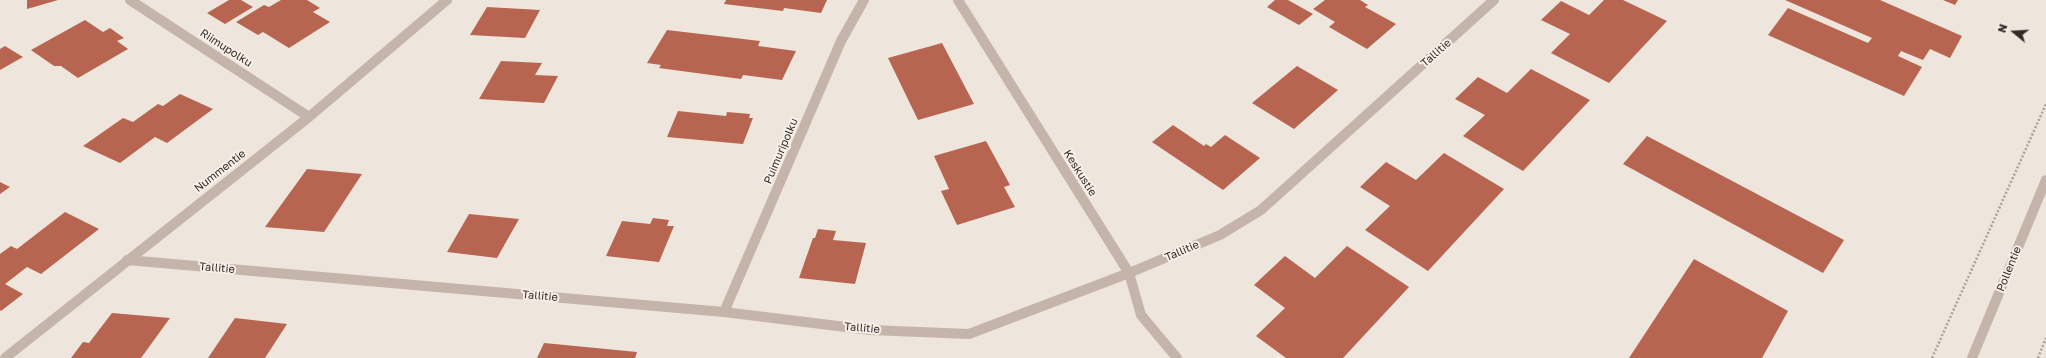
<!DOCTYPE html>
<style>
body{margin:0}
#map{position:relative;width:2046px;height:358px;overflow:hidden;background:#eee5dc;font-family:"Golos Text",sans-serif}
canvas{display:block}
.north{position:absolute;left:1994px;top:12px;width:40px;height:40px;-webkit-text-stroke:3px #f7efe8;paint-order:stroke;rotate:288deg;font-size:11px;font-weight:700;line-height:16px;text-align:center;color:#332b28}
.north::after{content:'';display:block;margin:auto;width:14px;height:18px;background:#332b28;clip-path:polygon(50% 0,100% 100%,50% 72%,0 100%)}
</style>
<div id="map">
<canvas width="2046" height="358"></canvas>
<div class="north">N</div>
</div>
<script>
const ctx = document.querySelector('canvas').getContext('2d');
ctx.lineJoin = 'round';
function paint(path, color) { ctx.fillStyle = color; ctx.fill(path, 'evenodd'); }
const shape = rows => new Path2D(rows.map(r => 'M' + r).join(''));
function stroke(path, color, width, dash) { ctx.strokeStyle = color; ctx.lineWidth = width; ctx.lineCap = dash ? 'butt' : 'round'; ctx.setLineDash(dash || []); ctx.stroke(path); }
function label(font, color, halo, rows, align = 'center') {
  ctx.font = font + ' "Golos Text",sans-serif'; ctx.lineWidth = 4; ctx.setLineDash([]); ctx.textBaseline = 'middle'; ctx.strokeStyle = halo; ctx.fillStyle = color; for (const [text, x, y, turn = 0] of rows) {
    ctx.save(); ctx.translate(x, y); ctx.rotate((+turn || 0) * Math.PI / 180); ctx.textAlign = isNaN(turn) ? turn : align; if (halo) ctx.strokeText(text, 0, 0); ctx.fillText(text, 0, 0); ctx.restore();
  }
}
paint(shape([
 [27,0,58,0,27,9],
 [229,0,241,0,253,7,225,24,207,13],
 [281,0,307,0,320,8,313,12,330,22,289,48,263,32,258,35,236,22,264,5,269,7],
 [726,0,827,0,821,13,784,8,783,11,724,4],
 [1275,0,1288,0,1313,14,1299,25,1267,7],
 [1325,0,1360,0,1368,5,1365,7,1396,24,1367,49,1329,27,1335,22,1313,9],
 [1604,0,1623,0,1667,21,1609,83,1551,53,1570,34,1541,20,1561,1,1589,15],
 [1785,0,1880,0,1962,36,1950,58,1930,49,1923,60,1901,51,1898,56,1922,67,1904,96,1768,35,1788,8,1868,43,1872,38],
 [1943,0,1958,0,1955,5],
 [487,7,540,10,525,38,470,35],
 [85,20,103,32,110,28,124,38,117,41,128,49,78,78,61,66,54,66,31,50],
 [667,30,760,41,758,46,796,51,782,80,743,75,741,79,659,68,661,65,647,63],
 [942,43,974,104,918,120,888,58],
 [5,46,23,57,0,70,0,49],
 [501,61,542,63,535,75,558,76,544,103,479,99],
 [1297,66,1338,90,1294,129,1252,103],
 [1531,69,1590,100,1523,171,1463,136,1485,115,1455,99,1478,77,1507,93],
 [180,94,213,109,167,143,155,137,120,163,83,146,123,118,133,122,158,104,163,106],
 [678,111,726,116,727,112,750,114,749,118,753,118,743,144,667,137],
 [1173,125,1204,146,1206,144,1211,147,1225,135,1260,158,1223,190,1152,142],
 [1647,136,1844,240,1823,273,1623,164],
 [986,141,1010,185,1004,187,1015,207,957,225,941,191,949,189,934,156],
 [1444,153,1504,189,1428,271,1365,230,1390,206,1360,187,1386,162,1416,180],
 [307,169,362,174,324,232,265,227],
 [0,182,10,187,0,194],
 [65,212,99,229,41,274,27,267,5,284,23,294,1,311,0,310,0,254,11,246,17,249],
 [469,214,519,219,497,258,447,252],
 [653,218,669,220,667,226,674,226,659,262,606,256,622,221,650,224],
 [818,229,836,231,833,240,866,243,855,284,799,278,813,238,815,238],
 [1347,246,1409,287,1343,358,1286,358,1256,336,1285,308,1254,285,1285,256,1315,278],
 [1694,259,1788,311,1762,358,1629,358],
 [112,313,170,318,141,358,71,358,83,342,89,343],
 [235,318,287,324,265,358,208,358],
 [544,343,637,352,635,358,537,358]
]), '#b76551');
stroke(shape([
 [1932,358,2046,104],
 [2038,358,2046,338]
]), '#b19f94', 2.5, [2, 2]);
stroke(shape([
 [130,0,309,117],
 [958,0,1129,273,1141,315,1177,358],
 [127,260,724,312,870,330,969,334,1129,273,1220,235,1261,210,1494,0],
 [724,312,841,41,864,0],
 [5,358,309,117,447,0],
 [1972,358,2046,180]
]), '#c5b4a9', 10);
label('11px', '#332b28', '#f7efe8', [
 ["Riimupolku",226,48,33],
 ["Tallitie",1436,53,-42],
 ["Puimuripolku",781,151,-67],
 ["Nummentie",220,171,-38],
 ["Keskustie",1080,173,58],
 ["Tallitie",1182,251,-23],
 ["Tallitie",217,268,5],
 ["Pollentie",2009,269,-68],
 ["Tallitie",540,296,5],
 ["Tallitie",862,328,5]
]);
</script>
